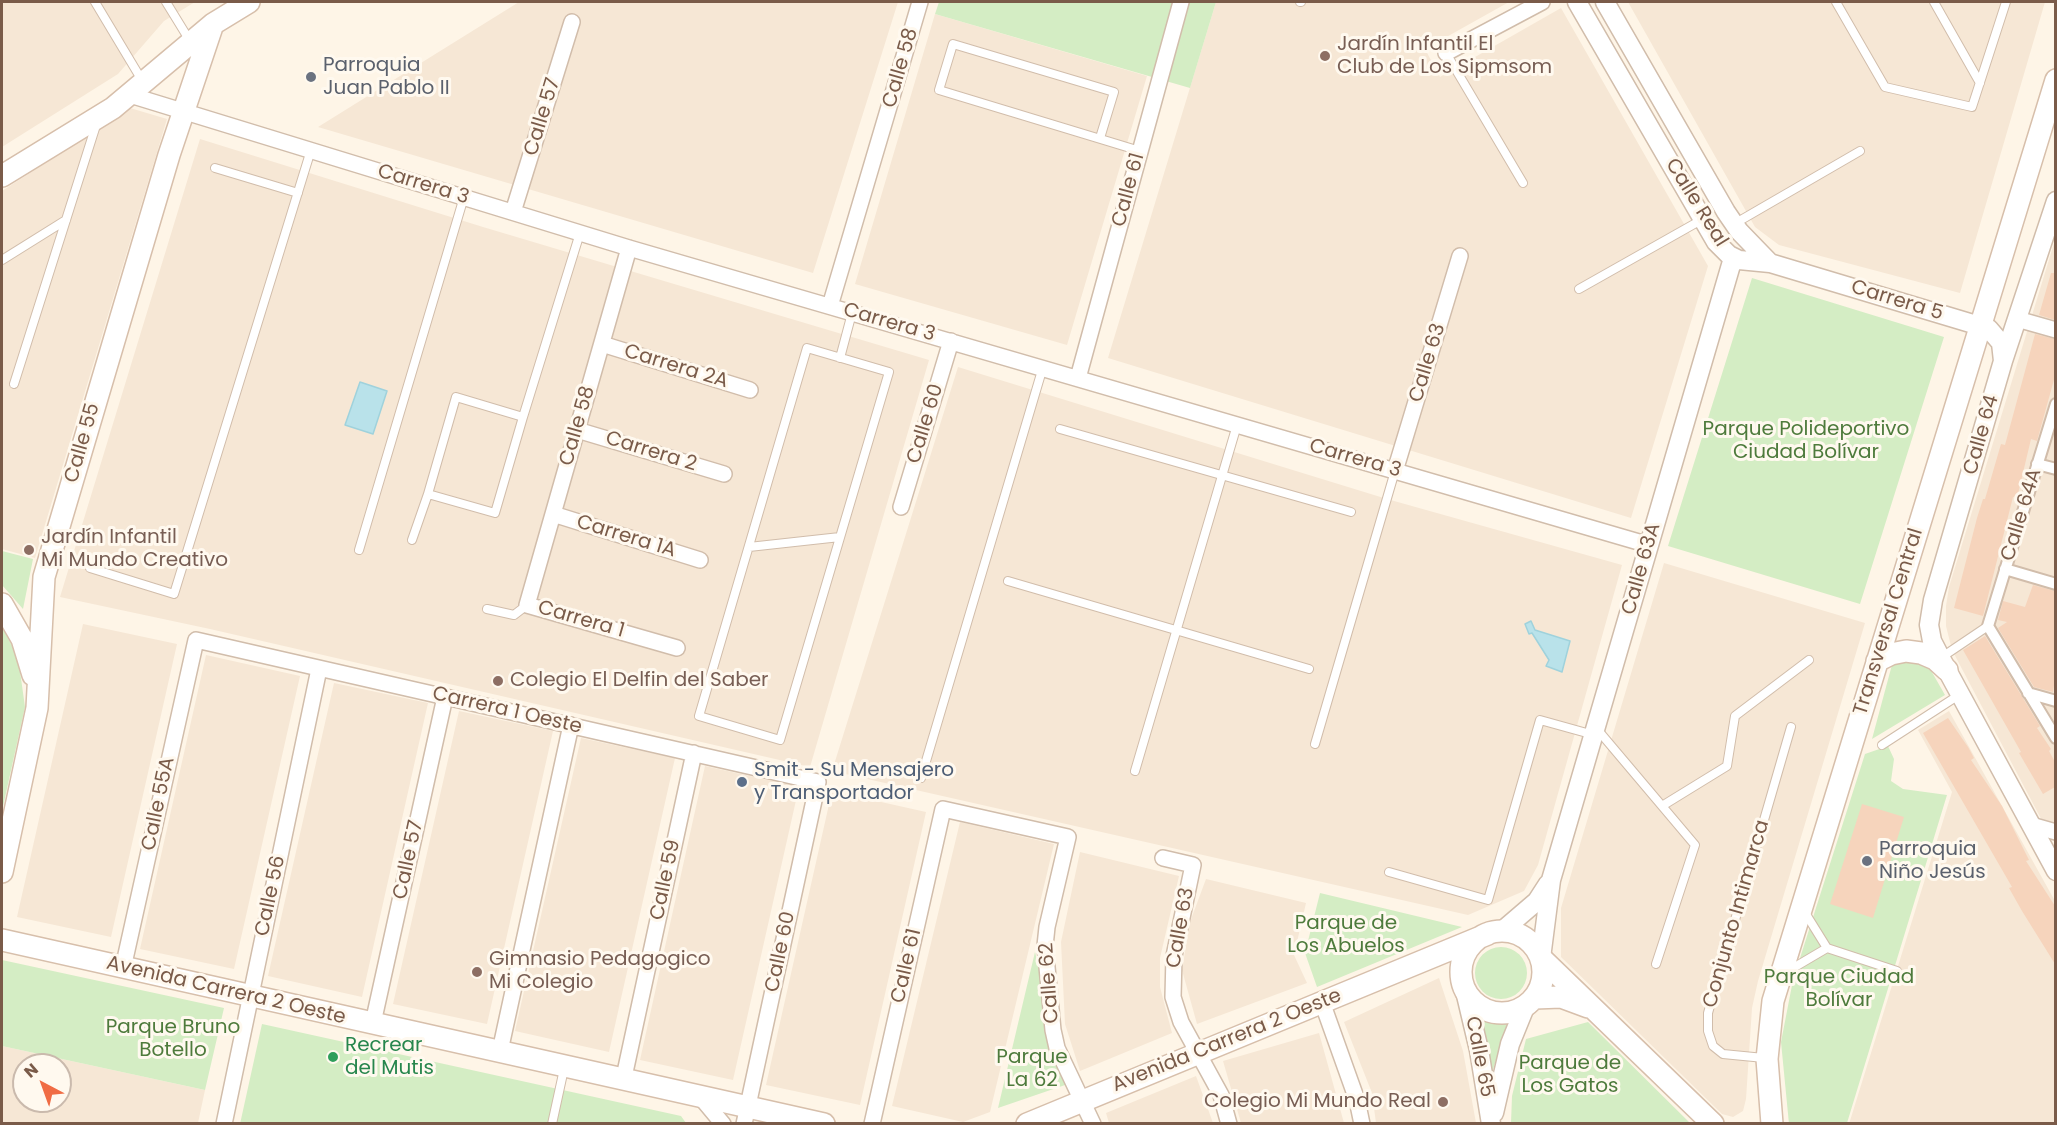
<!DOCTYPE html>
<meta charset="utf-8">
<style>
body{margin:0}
#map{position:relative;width:2057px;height:1125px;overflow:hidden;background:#fef5e7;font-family:Poppins,sans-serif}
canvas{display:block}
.frame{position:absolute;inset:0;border:3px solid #7a5b49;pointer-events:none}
.north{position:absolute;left:12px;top:1053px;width:60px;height:60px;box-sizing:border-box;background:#fff9ef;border:2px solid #cabaad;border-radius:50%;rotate:319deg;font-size:16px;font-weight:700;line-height:24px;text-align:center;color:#7a5b49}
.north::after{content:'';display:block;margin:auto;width:21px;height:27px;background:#f06c44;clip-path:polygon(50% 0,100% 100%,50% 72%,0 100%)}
</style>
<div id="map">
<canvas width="2057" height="1125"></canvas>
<div class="frame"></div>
<div class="north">N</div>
</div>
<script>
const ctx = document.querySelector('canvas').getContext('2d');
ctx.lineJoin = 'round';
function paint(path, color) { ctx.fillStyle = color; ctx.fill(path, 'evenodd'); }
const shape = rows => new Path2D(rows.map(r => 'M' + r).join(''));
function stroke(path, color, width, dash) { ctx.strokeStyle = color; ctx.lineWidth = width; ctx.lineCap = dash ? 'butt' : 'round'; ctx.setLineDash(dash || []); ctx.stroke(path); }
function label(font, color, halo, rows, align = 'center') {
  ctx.font = font + ' Poppins,sans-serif'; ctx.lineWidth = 6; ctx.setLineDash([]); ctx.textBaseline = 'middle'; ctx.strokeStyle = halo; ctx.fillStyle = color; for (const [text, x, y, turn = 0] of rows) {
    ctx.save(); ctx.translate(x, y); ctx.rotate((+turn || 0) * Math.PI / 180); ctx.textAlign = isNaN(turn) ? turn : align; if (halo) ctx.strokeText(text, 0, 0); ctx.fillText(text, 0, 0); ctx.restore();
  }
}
paint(shape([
 [2,2,195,2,164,21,118,74,2,147],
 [519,2,898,2,813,273,318,127],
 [1216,2,1509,2,1425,49,1440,77,1561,8,1708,266,1631,518,1108,358],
 [1628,2,2045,2,1960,293,1779,245,1755,227],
 [935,14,1147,76,1067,345,855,284],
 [130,108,167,119,35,558,2,549,2,191],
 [200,139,483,227,929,360,810,767,210,629,60,597],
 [2055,240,2056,827,2047,830,1952,650,1946,626,1946,606,1949,587],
 [958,367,1387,499,1622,565,1538,865,1524,891,1468,915,832,771],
 [1664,563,1865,623,1758,981,1752,1008,1746,1099,1743,1111,1733,1117,1722,1114,1561,957,1561,908],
 [83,624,177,644,111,937,17,917],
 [206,655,300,676,234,969,140,949],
 [334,683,428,703,362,997,268,976],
 [459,711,553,731,487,1024,393,1004],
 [1949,711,2055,901,2055,1123,1849,1124,1952,792,1918,730],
 [581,738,675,758,609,1052,515,1031],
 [705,766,799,787,733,1080,640,1060],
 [832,791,926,812,860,1105,766,1085],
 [960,822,1054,844,990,1112,963,1122,892,1106],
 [1080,852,1179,876,1160,958,1160,987,1172,1033,1080,1071,1065,1024,1061,942],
 [1206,879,1306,903,1294,955,1307,983,1197,1024,1182,970,1190,922],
 [1439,978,1463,1051,1476,1123,1376,1123,1372,1093,1344,1022],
 [1319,1033,1344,1123,1241,1123,1223,1061],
 [2,1046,205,1090,198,1123,2,1124],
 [24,1065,60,1065,60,1101,24,1101],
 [1196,1076,1213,1123,1109,1123,1106,1113]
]), '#f6e7d5');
paint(shape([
 [939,2,1216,2,1190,88,935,14],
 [1752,278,1944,337,1860,604,1668,546],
 [2,551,33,559,23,609,2,585],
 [2,627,18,657,25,707,2,811],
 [1901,657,1929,667,1945,695,1872,739,1893,661],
 [1888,746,1894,759,1891,781,1903,789,1947,795,1847,1123,1789,1124,1781,1042,1793,980,1865,754],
 [1320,893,1462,927,1317,987,1305,953],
 '1475 973a26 26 0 1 1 52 0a26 26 0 1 1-52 0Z',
 [1035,952,1068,1084,998,1108],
 [2,960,224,1008,205,1090,2,1046],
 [1482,1021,1508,1021,1491,1076],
 [1588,1022,1690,1123,1511,1123,1512,1096,1526,1039],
 [262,1024,681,1116,686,1123,240,1124]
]), '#d4edc4');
const water = shape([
 [360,382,387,391,373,434,345,425,360,382],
 [1531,621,1535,630,1570,641,1562,672,1546,666,1549,660,1532,633,1529,634,1525,624,1531,621]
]);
paint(water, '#b9e2ea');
stroke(water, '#9fd2dc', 1.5);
paint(shape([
 [2051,273,2055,273,2055,320,2039,315],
 [2035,334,2055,339,2055,376,2037,441,2031,439,2017,498,2013,497,1983,616,1954,608,1977,518,1983,499,1985,499,2001,444,2005,445],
 [2033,585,2055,591,2055,679,2053,692,2034,687,1998,628,2007,622,1998,620,2003,601,2025,607],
 [1985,636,2040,726,2037,728,2051,749,2049,751,2055,762,2055,787,2043,794,2019,753,2021,752,1963,650],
 [1948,718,1968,747,1974,758,1971,760,2002,806,2029,860,2026,861,2055,906,2055,964,2022,911,2009,888,2012,887,1923,733],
 [1862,804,1904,817,1873,918,1830,904]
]), '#f6d4bc');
const service = shape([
 [95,2,143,82],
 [166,2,190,41],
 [1300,2,1301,2],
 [1836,2,1885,87,1972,107,2006,2],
 [1934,2,1980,83],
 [1446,53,1523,183],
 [1100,138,1114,92,953,44,939,90,1140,151],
 [215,168,298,193],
 [1734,224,1860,151],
 [2,260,66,220],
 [1579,289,1703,219],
 [807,348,889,372,780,740,699,716,807,348],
 [840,358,852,313],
 [14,384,97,122],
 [456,397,523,417,495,513,428,494,456,397],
 [523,417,580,233],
 [1060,429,1351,512],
 [412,540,428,494],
 [749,547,840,537],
 [359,550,464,197],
 [90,568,174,594,311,150],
 [1008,581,1309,669],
 [487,609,514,615,527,605],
 [1942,657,1988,626],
 [1597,729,1695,845,1656,964],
 [1315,744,1395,471],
 [1882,745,1959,695],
 [1135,771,1237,425],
 [921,778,1043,367],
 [1662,806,1727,766,1735,716,1809,660],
 [1389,872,1488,900,1540,720,1594,735],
 [1827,948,1897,971],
 [1788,971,1827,948,1804,911],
 [1764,1058,1723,1054,1713,1046,1708,1031,1708,1013,1791,727],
 [552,1124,564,1069]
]);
const pedestrian = shape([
 [2056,404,1988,626,2056,738],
 [2037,464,2056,469],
 [2005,569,2056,584],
 [2028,693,2056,701]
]);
const minor = shape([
 [1446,53,1542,2],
 [130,95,629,248,1649,545],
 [513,212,572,22],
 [629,248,527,605,677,648],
 [830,306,920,2],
 [2017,319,2056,330],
 [602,344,750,390],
 [1078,378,1181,2],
 [577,430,724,474],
 [1395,471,1460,256],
 [901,507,951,341],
 [553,514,700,560],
 [2031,825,2056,832],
 [1163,858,1193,865,1174,956,1173,997,1181,1022,1221,1095,1229,1124],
 [123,968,196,640,818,782,744,1124],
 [1322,1002,1357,1100,1362,1124],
 [373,1023,445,697],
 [500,1051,571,725],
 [624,1077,694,753],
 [698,1094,723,1124],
 [224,1124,319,669],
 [872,1124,943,809,1068,837,1047,927,1045,946,1053,1030,1057,1048,1093,1124]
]);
const tertiary = shape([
 [1577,2,1716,242,1729,255,1739,260,1770,263,1980,326,1989,329,2001,343,2003,361],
 [1605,2,1726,212,1739,231,1770,263],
 [2056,201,2003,361,1933,600,1929,625,1932,641,1947,670,2056,871],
 [1502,931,1537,901,1548,884],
 [1541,958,1551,880,1733,258],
 [1465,991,1479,1050,1491,1124],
 [1494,1113,1510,1044,1525,1007]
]);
const secondary = shape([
 [2,176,113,108,213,24,249,2],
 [2,604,22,639,33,675],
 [1877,661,1891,654,1906,651,1921,653,1935,659,1947,670],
 [2,872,37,708,44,577,169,155,213,24],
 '1461 972a41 41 0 1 1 82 0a41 41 0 1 1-82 0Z',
 [2,940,824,1124],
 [1541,958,1713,1124],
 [1535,998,1561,997,1588,1007],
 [1027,1124,1488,934],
 [1772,1124,1767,1059,1773,1001,2056,80]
]);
stroke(service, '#d1bdab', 10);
stroke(pedestrian, '#d1bdab', 14);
stroke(minor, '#d1bdab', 18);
stroke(tertiary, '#d1bdab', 21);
stroke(secondary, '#d7bfab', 24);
stroke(service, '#fff', 8);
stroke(pedestrian, '#fff', 10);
stroke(minor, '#fff', 15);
stroke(tertiary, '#fff', 18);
stroke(secondary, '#fff', 21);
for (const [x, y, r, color] of [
 [1325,56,6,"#8d6e63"],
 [311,77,6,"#6b7280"],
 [29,550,6,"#8d6e63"],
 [498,681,6,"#8d6e63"],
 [742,782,6,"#5c6f8a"],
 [1867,861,6,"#6b7280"],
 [477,972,6,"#8d6e63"],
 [333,1057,6,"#2e9e5b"],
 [1443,1102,6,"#8d6e63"]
]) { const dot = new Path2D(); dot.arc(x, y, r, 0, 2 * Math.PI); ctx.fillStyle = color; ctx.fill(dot); stroke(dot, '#fff9ef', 2); }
label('20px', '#785e54', '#fff9ef', [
 ["Jardín Infantil El",1337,45],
 ["Club de Los Sipmsom",1337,68],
 ["Jardín Infantil",41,538],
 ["Mi Mundo Creativo",41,561],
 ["Colegio El Delfin del Saber",510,681],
 ["Gimnasio Pedagogico",489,960],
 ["Mi Colegio",489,983],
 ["Colegio Mi Mundo Real",1431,1102,"right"]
], 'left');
label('20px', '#5b616d', '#fff9ef', [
 ["Parroquia",323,66],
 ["Juan Pablo II",323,89],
 ["Parroquia",1879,850],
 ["Niño Jesús",1879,873]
], 'left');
label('20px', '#7a5b49', '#fff9ef', [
 ["Calle 58",901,68,-74],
 ["Calle 57",543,117,-73],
 ["Carrera 3",423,185,17],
 ["Calle 61",1129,190,-75],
 ["Calle Real",1696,203,58],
 ["Carrera 5",1897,301,17],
 ["Carrera 3",889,323,16],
 ["Calle 63",1428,363,-73],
 ["Carrera 2A",676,367,17],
 ["Calle 60",926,424,-73],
 ["Calle 58",578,426,-74],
 ["Calle 64",1982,435,-74],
 ["Calle 55",83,443,-74],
 ["Carrera 2",651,452,17],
 ["Carrera 3",1355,459,16],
 ["Calle 64A",2022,515,-73],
 ["Carrera 1A",626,537,17],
 ["Calle 63A",1642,569,-74],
 ["Carrera 1",581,620,16],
 ["Transversal Central",1889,622,-73],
 ["Carrera 1 Oeste",507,711,13],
 ["Calle 55A",159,804,-78],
 ["Calle 57",409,860,-78],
 ["Calle 59",666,880,-78],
 ["Calle 56",271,896,-78],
 ["Conjunto Intimarca",1737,914,-74],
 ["Calle 63",1181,928,-80],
 ["Calle 60",781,952,-78],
 ["Calle 61",907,966,-77],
 ["Calle 62",1050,983,-94],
 ["Avenida Carrera 2 Oeste",226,991,13],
 ["Avenida Carrera 2 Oeste",1227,1041,-22],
 ["Calle 65",1479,1057,79]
]);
label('20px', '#4e7b3c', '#fff9ef', [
 ["Parque Polideportivo",1806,430],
 ["Ciudad Bolívar",1806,453],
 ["Parque de",1346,924],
 ["Los Abuelos",1346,947],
 ["Parque Ciudad",1839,978],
 ["Bolívar",1839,1001],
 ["Parque Bruno",173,1028],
 ["Botello",173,1051],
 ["Parque",1032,1058],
 ["La 62",1032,1081],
 ["Parque de",1570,1064],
 ["Los Gatos",1570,1087]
]);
label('20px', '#4e5e75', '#fff9ef', [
 ["Smit - Su Mensajero",754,771],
 ["y Transportador",754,794]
], 'left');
label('20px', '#27864d', '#fff9ef', [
 ["Recrear",345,1046],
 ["del Mutis",345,1069]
], 'left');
</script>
